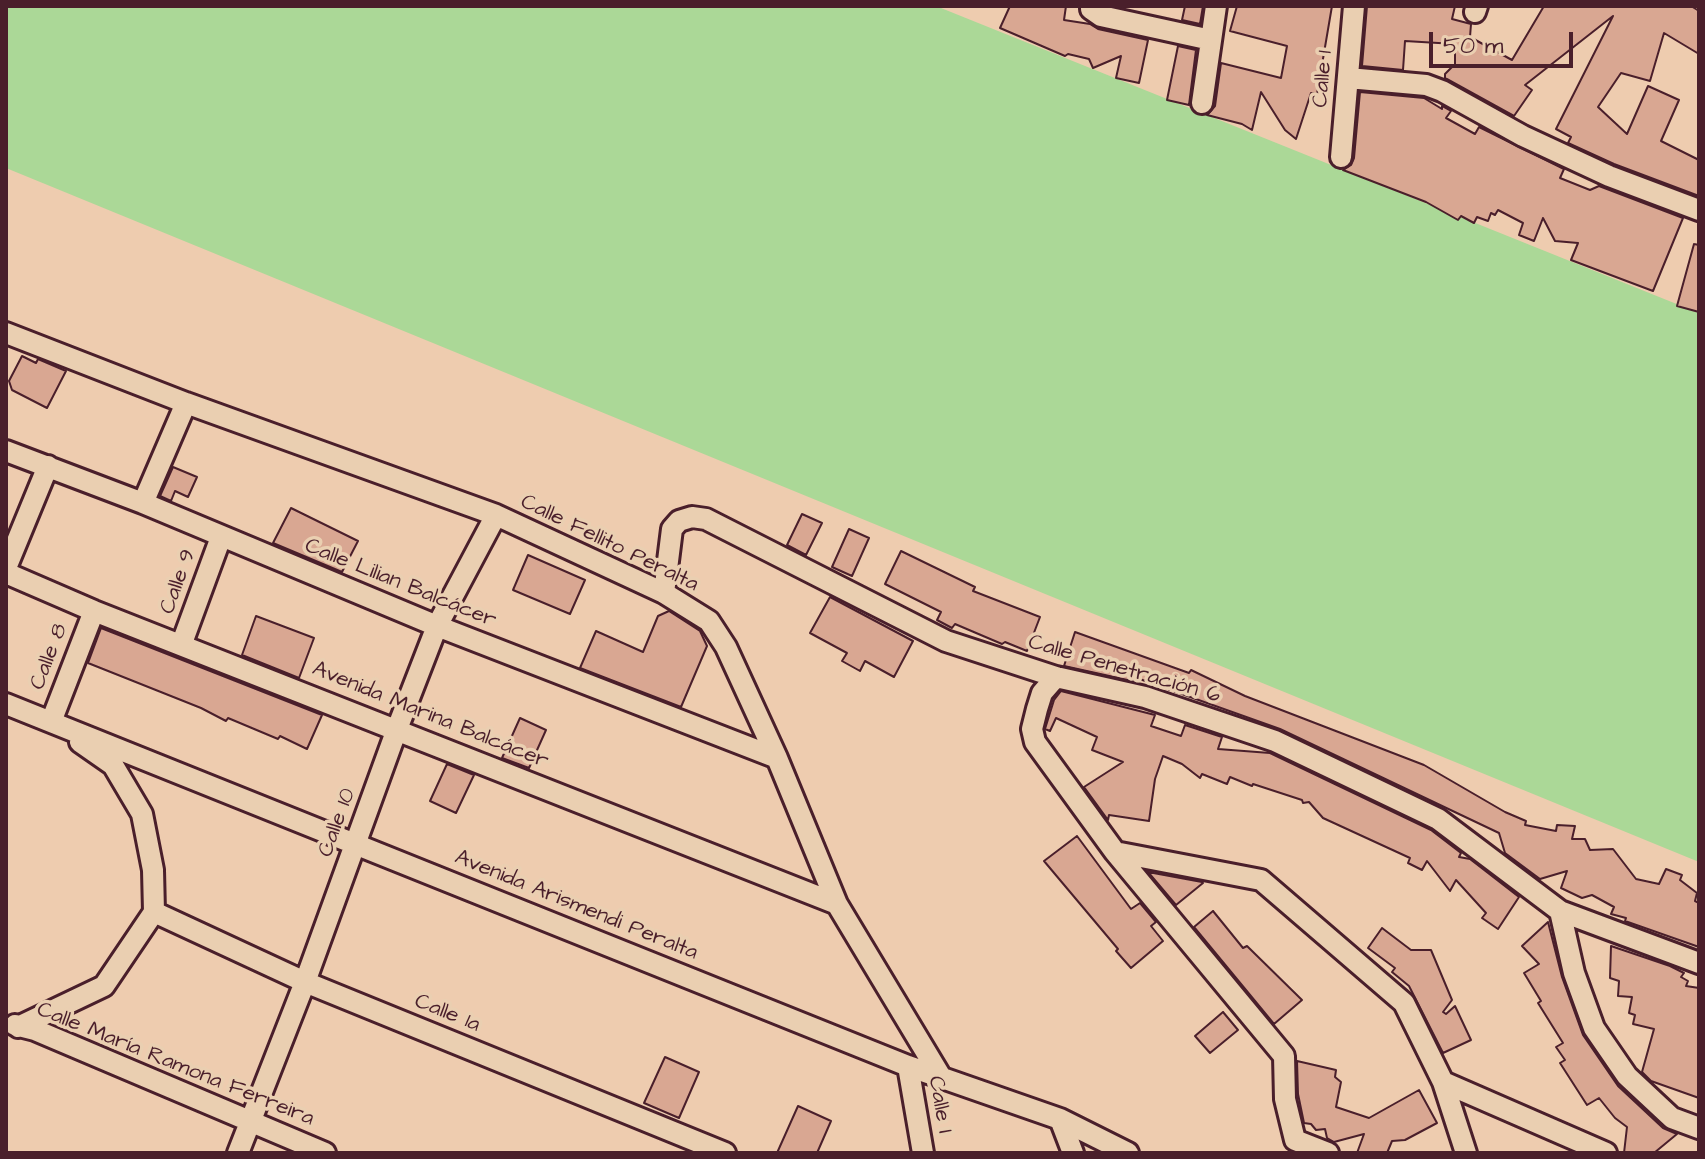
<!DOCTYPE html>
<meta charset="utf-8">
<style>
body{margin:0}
#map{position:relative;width:1705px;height:1159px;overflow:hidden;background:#eeccaf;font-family:"Architects Daughter",sans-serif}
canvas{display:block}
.frame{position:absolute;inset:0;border:8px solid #4a1f2b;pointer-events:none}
.scale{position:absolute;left:1429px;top:32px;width:144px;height:36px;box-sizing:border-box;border:4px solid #4a1f2b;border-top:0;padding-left:10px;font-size:24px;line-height:28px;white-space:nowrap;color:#4a1f2b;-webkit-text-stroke:6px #eacfb1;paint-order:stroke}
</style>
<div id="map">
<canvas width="1705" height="1159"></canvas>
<div class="frame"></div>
<div class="scale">50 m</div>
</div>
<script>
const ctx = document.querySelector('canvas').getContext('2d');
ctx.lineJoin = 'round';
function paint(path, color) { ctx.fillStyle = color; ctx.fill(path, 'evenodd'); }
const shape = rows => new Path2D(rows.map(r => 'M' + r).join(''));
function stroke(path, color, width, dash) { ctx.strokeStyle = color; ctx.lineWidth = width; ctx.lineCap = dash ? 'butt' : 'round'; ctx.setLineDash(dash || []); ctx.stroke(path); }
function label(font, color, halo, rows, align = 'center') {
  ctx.font = font + ' "Architects Daughter",sans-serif'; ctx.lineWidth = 7; ctx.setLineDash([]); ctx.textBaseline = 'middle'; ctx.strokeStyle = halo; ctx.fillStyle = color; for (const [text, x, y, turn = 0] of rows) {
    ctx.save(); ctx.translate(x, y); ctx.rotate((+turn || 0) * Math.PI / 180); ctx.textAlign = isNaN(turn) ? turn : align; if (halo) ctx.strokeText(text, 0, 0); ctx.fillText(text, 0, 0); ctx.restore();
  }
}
paint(shape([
 [6,6,936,6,1699,313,1699,862,6,168]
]), '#abd897');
const building = shape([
 [1010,6,1066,6,1064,20,1090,24,1098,29,1148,40,1139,83,1116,78,1121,56,1093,68,1089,59,1068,54,1065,56,1000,28,1010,6],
 [1185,6,1203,6,1200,24,1182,20,1185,6],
 [1237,6,1332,6,1317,94,1311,93,1296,139,1285,130,1261,92,1252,130,1242,124,1207,115,1215,106,1221,63,1281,78,1287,46,1230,31,1237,6],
 [1367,6,1455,6,1452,19,1471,24,1470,37,1512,60,1544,6,1691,6,1699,11,1699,54,1664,33,1650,81,1621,73,1598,107,1627,134,1648,86,1679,100,1661,141,1699,160,1699,196,1614,164,1568,143,1571,137,1556,129,1613,16,1525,85,1532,90,1514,116,1445,78,1445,74,1455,64,1455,44,1405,41,1403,70,1362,66,1367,6],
 [1178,46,1196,50,1189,105,1167,100,1178,46],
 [1360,92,1424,98,1442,109,1442,106,1451,111,1446,118,1475,134,1479,127,1564,169,1560,178,1590,190,1599,186,1683,218,1653,291,1571,260,1578,243,1555,241,1543,218,1534,241,1519,235,1523,223,1498,210,1495,215,1491,213,1488,221,1477,217,1474,223,1461,216,1458,220,1426,202,1343,170,1351,165,1354,158,1360,92],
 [1694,244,1699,245,1699,312,1677,306,1694,244],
 [22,356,36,363,38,359,66,371,47,408,12,390,9,381,22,356],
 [173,467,197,477,188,497,175,491,171,501,160,496,173,467],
 [291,508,358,541,342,572,273,543,291,508],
 [802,514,822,523,806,555,787,545,802,514],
 [849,529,869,538,852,576,832,567,849,529],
 [901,551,975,587,973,591,1040,617,1027,651,1005,642,1002,644,955,624,952,628,937,620,941,612,885,584,901,551],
 [528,555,585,580,570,614,513,590,528,555],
 [830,597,913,641,894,677,865,661,860,671,842,661,847,653,810,633,830,597],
 [669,611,700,631,707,646,681,707,580,668,596,631,643,652,658,616,669,611],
 [256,616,314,638,299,678,242,655,256,616],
 [101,628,322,715,307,749,280,736,278,739,228,718,226,721,201,708,88,663,101,628],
 [1075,632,1189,673,1191,670,1245,696,1424,765,1505,812,1526,821,1525,825,1556,831,1557,825,1575,826,1572,839,1585,839,1590,850,1613,849,1636,879,1659,884,1666,869,1682,875,1680,880,1697,893,1695,901,1699,903,1699,947,1625,921,1626,918,1611,914,1614,907,1592,895,1582,898,1561,888,1567,871,1540,879,1505,853,1499,833,1280,729,1134,677,1132,681,1064,666,1075,632],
 [1061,691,1155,715,1151,726,1181,736,1185,725,1222,737,1218,749,1270,753,1431,830,1461,853,1459,857,1470,859,1519,897,1498,929,1482,918,1486,913,1456,880,1450,891,1427,861,1422,870,1408,863,1410,858,1323,818,1309,802,1303,803,1302,800,1253,784,1252,786,1230,777,1227,784,1202,774,1200,778,1182,764,1163,756,1155,779,1149,821,1109,815,1108,820,1084,787,1123,762,1092,750,1097,737,1056,718,1050,731,1045,729,1054,700,1061,691],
 [520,718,546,730,529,768,502,758,520,718],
 [447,764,474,775,456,813,430,801,447,764],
 [1077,836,1131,909,1140,903,1156,922,1151,926,1163,941,1131,968,1116,951,1118,949,1044,861,1077,836],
 [1148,872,1202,882,1203,883,1176,905,1148,872],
 [1213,911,1243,948,1247,946,1302,1000,1274,1024,1194,927,1213,911],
 [1548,922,1562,977,1583,1035,1618,1086,1663,1128,1677,1134,1654,1153,1624,1153,1627,1127,1615,1118,1599,1098,1587,1105,1560,1063,1565,1060,1556,1047,1563,1043,1538,1003,1541,1001,1524,973,1539,964,1522,946,1548,922],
 [1382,928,1411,950,1431,950,1452,1000,1443,1012,1446,1014,1455,1006,1471,1040,1443,1053,1409,986,1392,972,1395,968,1368,948,1382,928],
 [1611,946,1670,966,1684,973,1681,977,1688,981,1686,986,1699,988,1699,1098,1651,1081,1642,1072,1654,1029,1633,1024,1635,1015,1629,1013,1632,997,1618,996,1619,981,1610,978,1611,946],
 [1223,1012,1238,1030,1210,1053,1195,1036,1223,1012],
 [665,1057,699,1072,679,1118,644,1103,665,1057],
 [1297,1061,1336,1070,1335,1077,1341,1082,1336,1107,1369,1118,1419,1090,1437,1123,1405,1140,1392,1141,1387,1153,1357,1153,1364,1134,1334,1142,1327,1138,1325,1129,1316,1130,1311,1124,1304,1123,1298,1094,1297,1061],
 [798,1106,831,1121,817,1153,777,1153,798,1106]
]);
paint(building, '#d9a792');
stroke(building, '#4a1f2b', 2);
const street = shape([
 [1091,6,1091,9,1101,16,1211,40],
 [1475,12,1477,6],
 [1348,78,1426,85,1442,91,1523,136,1609,176,1699,210],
 [1202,103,1216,6],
 [1341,157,1354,6],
 [6,333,186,403,496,515,664,593,709,621,726,647,777,758,837,904,941,1077],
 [6,451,143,503,437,626,777,758],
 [143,503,186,403],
 [6,568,48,466],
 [6,573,94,611,837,904],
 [664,593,672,529,679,521,692,517,706,519,946,641,1056,677,1145,697,1275,741,1438,819,1560,911,1699,963],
 [182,643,221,537],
 [1056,677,1042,693,1037,709,1032,729,1035,742,1115,852,1284,1056,1285,1099,1295,1140,1328,1153],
 [6,704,908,1066,1060,1119,1128,1153],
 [51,722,94,611],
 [1115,852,1261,880,1404,1003,1443,1082,1466,1153],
 [1560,911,1574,973,1594,1028,1627,1076,1672,1118,1699,1128],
 [154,912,305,982,725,1153],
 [15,1025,35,1030,325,1153],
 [18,1027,104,986,154,912,153,870,142,814,113,765,80,742],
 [908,1066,923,1153],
 [1443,1082,1606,1153],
 [1060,1119,1073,1153],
 [238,1153,305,982,397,729,437,626,496,515]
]);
stroke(street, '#4a1f2b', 26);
stroke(street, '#eacfb1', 20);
label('22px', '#4a1f2b', '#eacfb1', [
 ["Calle 1",1324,79,-85],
 ["Calle Fellito Peralta",609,544,26],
 ["Calle 9",179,582,-70],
 ["Calle Lilian Balcácer",400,584,22],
 ["Calle 8",50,657,-69],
 ["Calle Penetración 6",1124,670,16],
 ["Avenida Marina Balcácer",430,716,22],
 ["Calle 10",338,823,-70],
 ["Avenida Arismendi Peralta",576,906,22],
 ["Calle 1a",447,1014,22],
 ["Calle María Ramona Ferreira",175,1065,22],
 ["Calle I",939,1105,80]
]);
</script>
